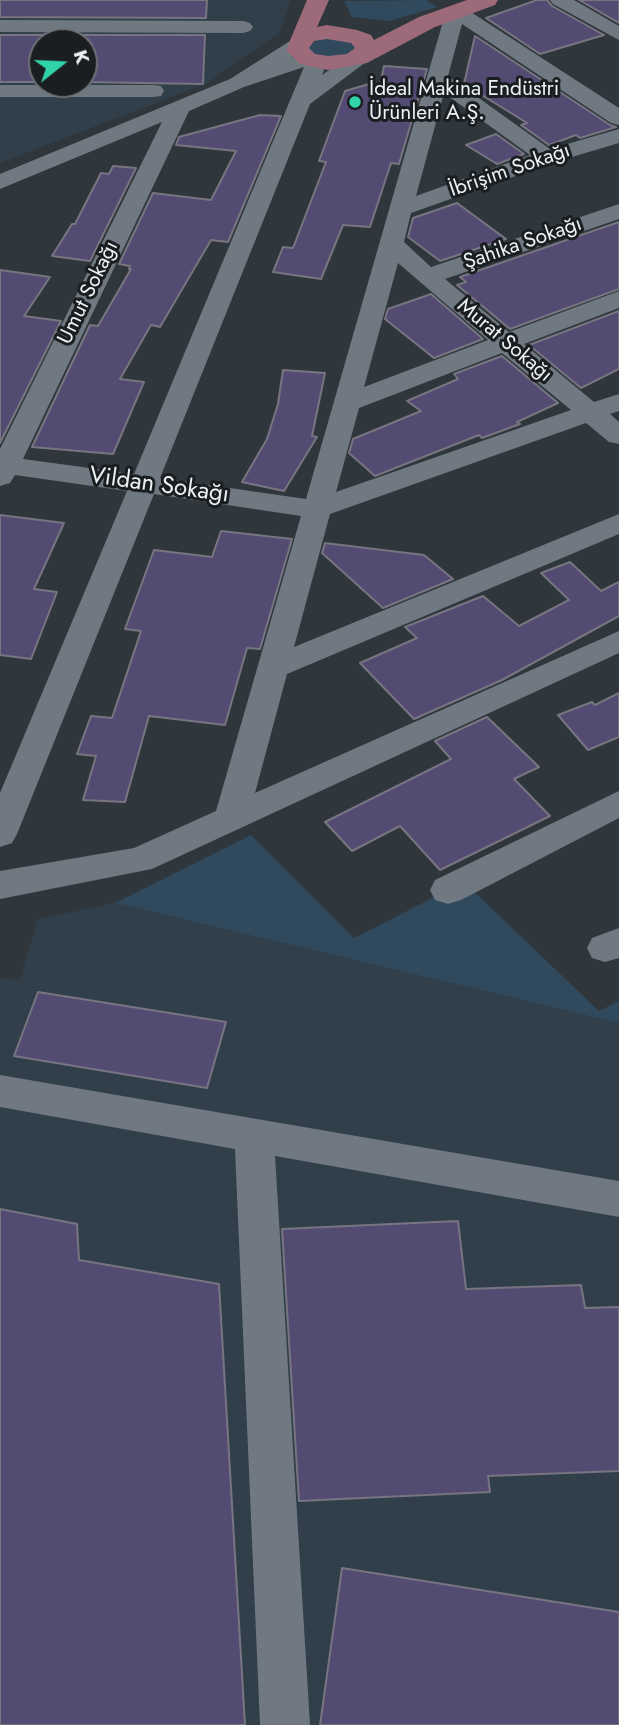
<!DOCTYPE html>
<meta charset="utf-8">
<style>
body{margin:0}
#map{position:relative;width:619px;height:1725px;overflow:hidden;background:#2f373d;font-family:Jost,sans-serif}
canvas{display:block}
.north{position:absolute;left:28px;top:28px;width:70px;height:70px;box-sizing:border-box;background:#1a1e21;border:2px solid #6e7276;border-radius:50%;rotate:72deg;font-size:19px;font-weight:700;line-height:28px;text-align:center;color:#ecf1f6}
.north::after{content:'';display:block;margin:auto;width:24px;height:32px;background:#31d4a9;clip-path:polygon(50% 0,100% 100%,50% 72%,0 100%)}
</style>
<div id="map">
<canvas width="619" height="1725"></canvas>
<div class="north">K</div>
</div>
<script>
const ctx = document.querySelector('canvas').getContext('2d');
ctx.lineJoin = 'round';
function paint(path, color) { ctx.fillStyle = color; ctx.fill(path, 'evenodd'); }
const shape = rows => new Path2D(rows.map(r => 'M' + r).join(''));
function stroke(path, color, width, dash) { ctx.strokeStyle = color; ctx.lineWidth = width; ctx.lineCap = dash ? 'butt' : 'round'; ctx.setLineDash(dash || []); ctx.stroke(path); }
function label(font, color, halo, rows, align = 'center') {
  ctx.font = font + ' Jost,sans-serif'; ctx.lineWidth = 6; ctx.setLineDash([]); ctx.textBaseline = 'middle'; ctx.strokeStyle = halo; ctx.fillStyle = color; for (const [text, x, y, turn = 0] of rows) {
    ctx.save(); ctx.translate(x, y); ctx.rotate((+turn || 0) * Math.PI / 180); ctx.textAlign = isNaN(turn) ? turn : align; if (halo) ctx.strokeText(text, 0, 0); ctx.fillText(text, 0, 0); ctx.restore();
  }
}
paint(shape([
 [0,0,291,0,279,33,207,83,0,163],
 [42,42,84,42,84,84,42,84],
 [115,903,619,1023,619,1725,0,1725,0,978,20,980,38,919]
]), '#313f4a');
paint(shape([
 [426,0,437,7,390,21,352,17,344,1],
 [326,38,349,40,357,50,343,58,313,55,308,48,314,42],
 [251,835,354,938,464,882,599,1011,619,1001,619,1023,115,903]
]), '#30495c');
const building = shape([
 [0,0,207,0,206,18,0,17,0,0],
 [537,0,547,0,552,6,604,35,540,54,486,18,537,0],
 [579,0,619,0,619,23,579,0],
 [0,35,205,35,203,84,84,82,84,42,42,42,42,82,0,82,0,35],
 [475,36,610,125,616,127,580,138,576,135,549,145,521,125,527,123,464,84,475,36],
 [384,66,427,69,399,164,391,163,370,227,343,225,321,279,273,272,283,247,293,248,326,162,319,161,345,91,369,84,380,85,384,66],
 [260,115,281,116,228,242,211,240,160,327,151,325,120,379,144,382,113,454,32,447,90,325,98,326,131,269,129,269,130,266,119,264,153,193,211,200,236,151,176,145,179,137,260,115],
 [496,134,524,154,497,164,466,145,496,134],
 [113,166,136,168,90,261,52,256,72,224,75,224,101,173,109,174,113,166],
 [457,203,506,239,440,261,408,237,413,218,457,203],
 [619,222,619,289,510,329,457,285,466,282,460,277,619,222],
 [0,270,50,277,24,316,61,321,0,443,0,270],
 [431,294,483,339,434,358,385,319,388,309,431,294],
 [619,311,619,369,581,388,529,345,619,311],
 [502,356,558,403,517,422,520,424,482,438,479,435,375,476,349,453,353,439,421,411,407,401,458,379,454,374,502,356],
 [283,370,325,373,312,436,317,437,284,491,242,482,267,439,278,404,283,370],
 [0,515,64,523,34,589,57,592,31,659,0,655,0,515],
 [221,531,292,539,260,649,247,648,225,725,149,716,125,802,83,800,96,756,77,754,91,716,112,718,141,631,125,629,154,550,212,557,221,531],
 [325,543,424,555,453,579,383,608,322,553,325,543],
 [570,562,601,591,619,582,619,616,502,680,414,719,360,663,417,638,405,627,483,596,519,626,569,600,541,573,570,562],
 [619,693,619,737,588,750,558,715,592,702,595,705,619,693],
 [487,717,539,767,514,779,550,816,440,870,400,826,352,851,325,822,451,759,435,741,487,717],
 [38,992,226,1022,207,1088,14,1056,38,992],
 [0,1209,77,1224,79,1260,219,1284,245,1725,0,1725,0,1209],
 [458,1221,466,1289,581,1285,585,1308,619,1307,619,1471,488,1476,490,1492,299,1501,282,1229,458,1221],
 [342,1568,619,1612,619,1725,320,1725,342,1568]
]);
paint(building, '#544b73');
stroke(building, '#777580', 2);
paint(shape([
 [550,0,574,0,619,26,619,40,553,4,550,0],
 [456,5,463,7,619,108,619,125,611,123,462,24,448,76,550,149,619,129,619,143,555,162,411,213,404,242,431,267,619,204,619,219,445,279,509,332,619,291,619,308,524,344,594,402,619,394,619,411,610,414,619,422,619,444,609,442,586,423,330,514,294,647,619,514,619,534,287,674,255,793,619,631,619,653,152,869,0,899,0,871,134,848,216,811,301,516,154,494,17,834,12,843,0,847,0,793,127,491,15,475,10,483,0,486,0,449,162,122,0,189,0,174,230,79,290,41,297,39,304,41,307,45,291,58,308,53,324,58,327,62,322,75,352,54,366,54,369,58,366,62,310,104,160,478,306,499,446,11,449,7,456,5],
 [304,67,134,474,23,459,189,111,244,87,304,67],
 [444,93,530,155,416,196,444,93],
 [398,263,488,340,364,387,398,263],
 [502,353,571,410,336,492,359,408,502,353],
 [0,20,243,21,250,23,253,27,250,31,243,33,0,32,0,20],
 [0,85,153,85,161,86,164,91,161,96,153,97,0,97,0,85],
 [619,791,619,818,461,900,448,904,435,900,430,890,435,880,619,791],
 [619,928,619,958,605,962,592,958,587,948,592,938,619,928],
 [0,1075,619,1181,619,1217,275,1156,310,1725,260,1725,235,1149,0,1107,0,1075]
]), '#707981');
paint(shape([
 [307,0,329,0,317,27,327,25,357,30,371,35,374,40,419,17,467,0,498,0,495,5,435,27,367,63,328,70,300,64,286,50,307,0],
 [327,39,351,43,355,48,347,54,328,56,315,54,309,48,314,41,327,39]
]), '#9d6a7a');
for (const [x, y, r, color] of [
 [355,102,7,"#31d4a9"]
]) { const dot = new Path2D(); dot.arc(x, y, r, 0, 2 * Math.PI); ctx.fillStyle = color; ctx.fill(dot); stroke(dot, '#1a1e21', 2.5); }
label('21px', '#ecf1f6', '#1a1e21', [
 ["İdeal Makina Endüstri",369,90],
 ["Ürünleri A.Ş.",369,114]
], 'left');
label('21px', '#ecf1f6', '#1a1e21', [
 ["İbrişim Sokağı",510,171,-19],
 ["Şahika Sokağı",523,244,-19],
 ["Umut Sokağı",89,293,-64],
 ["Murat Sokağı",504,341,40]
]);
label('24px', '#ecf1f6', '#1a1e21', [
 ["Vildan Sokağı",159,486,8]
]);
</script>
